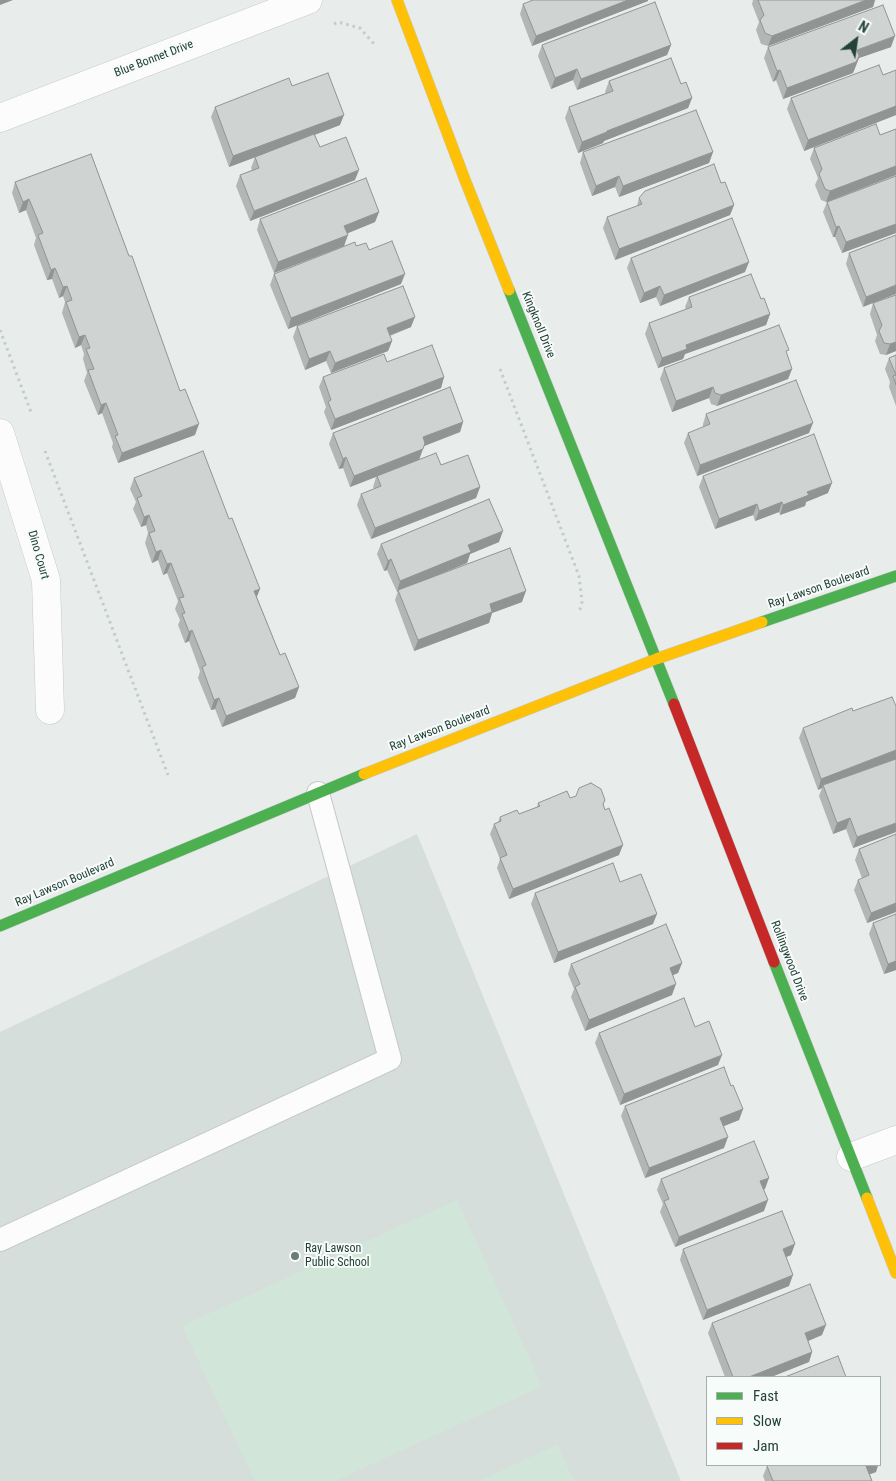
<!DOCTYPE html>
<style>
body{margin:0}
#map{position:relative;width:896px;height:1481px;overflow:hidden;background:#e8edeb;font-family:"Roboto Condensed",sans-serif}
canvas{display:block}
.legend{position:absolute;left:706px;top:1376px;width:175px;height:90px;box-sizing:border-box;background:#f7fbf9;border:1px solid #a3b1ad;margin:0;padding:6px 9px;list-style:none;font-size:15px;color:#24423a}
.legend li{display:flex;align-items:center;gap:10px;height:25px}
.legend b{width:25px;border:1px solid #a3b1ad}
.north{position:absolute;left:831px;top:15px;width:50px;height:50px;-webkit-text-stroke:4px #f7fbf9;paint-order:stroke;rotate:30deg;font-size:14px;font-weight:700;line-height:20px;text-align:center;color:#24423a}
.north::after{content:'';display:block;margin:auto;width:18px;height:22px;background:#24423a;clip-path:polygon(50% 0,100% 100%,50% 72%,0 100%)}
</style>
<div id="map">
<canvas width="896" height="1481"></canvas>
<ul class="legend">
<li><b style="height:6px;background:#4caf50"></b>Fast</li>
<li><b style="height:6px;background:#ffc107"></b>Slow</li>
<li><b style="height:6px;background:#c62828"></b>Jam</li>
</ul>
<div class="north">N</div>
</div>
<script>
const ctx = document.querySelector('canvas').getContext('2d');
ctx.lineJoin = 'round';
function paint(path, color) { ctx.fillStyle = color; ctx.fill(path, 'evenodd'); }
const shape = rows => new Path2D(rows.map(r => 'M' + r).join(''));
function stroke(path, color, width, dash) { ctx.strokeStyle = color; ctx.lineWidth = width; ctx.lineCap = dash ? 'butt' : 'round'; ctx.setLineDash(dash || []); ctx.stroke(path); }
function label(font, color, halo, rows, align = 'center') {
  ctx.font = font + ' "Roboto Condensed",sans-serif'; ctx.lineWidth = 4; ctx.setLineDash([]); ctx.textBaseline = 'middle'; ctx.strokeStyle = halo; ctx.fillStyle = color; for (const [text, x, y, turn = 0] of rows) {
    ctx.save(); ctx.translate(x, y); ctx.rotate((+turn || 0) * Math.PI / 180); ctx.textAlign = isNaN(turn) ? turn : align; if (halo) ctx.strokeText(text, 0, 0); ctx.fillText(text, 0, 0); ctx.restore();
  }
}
paint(shape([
 [417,834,681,1481,0,1481,0,1032]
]), '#d6dedb');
paint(shape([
 [457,1200,542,1386,335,1481,255,1481,182,1326],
 [557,1445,574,1481,479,1481]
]), '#d1e6d8');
const lane = shape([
 [0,1240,390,1059,318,793]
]);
const street = shape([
 [0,118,308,0],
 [0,433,46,580,50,710],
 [851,1157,896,1140]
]);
const fast = shape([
 [509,290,674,704],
 [762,622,896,576],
 [0,926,364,774],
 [774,962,867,1198]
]);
const slow = shape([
 [397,0,465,180,509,290],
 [364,774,656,659,762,622],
 [867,1198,896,1273]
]);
const jam = shape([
 [674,704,774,962]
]);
stroke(lane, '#c5cac8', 24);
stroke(street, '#c5cac8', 29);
stroke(fast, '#c3cbc8', 12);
stroke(slow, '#c3cbc8', 12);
stroke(jam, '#c3cbc8', 12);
stroke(shape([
 [334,24,338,22,360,28,374,44],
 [0,330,31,412],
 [500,369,579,576,582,602,579,613],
 [45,451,168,775]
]), '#c3ccca', 3, [2.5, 4]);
stroke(lane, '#fcfcfc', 22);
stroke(street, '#fcfcfc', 28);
stroke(fast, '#4caf50', 11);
stroke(slow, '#ffc107', 11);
stroke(jam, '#c62828', 11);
paint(shape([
 [753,0,875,0,873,7,768,46,761,44,756,30,759,22,752,4],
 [648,1,532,46,520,14,523,4],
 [542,45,671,45,667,55,577,90,573,80,551,89,538,56],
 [768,47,891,47,859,58,853,73,783,99,776,80,773,82,764,58],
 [896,70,896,115,804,151,787,109,791,98,883,75],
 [609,81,681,84,692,98,688,108,604,141,603,143,578,153,565,118,569,107,606,93,605,92],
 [292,86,340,125,315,135,320,147,355,180,250,221,236,186,240,175,252,170,251,168,255,157,262,155,229,167,211,117,215,107],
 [896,129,896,175,826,202,821,200,815,185,818,178,810,159,814,148,880,135],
 [583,152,713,152,709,163,619,197,615,187,592,196,580,163],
 [91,154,195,435,118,463,112,447,113,443,102,413,98,415,84,381,87,373,83,359,84,354,81,345,75,348,62,313,65,302,63,296,59,298,52,279,47,280,34,245,36,238,26,210,19,213,12,193,15,182],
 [896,176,896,233,842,253,835,237,833,237,823,212,827,202],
 [639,198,734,205,730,215,615,260,603,228,607,217,637,206],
 [379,212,375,222,348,233,344,246,274,273,257,230,260,219],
 [896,235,863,307,846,264,849,253],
 [356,246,369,250,401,284,288,329,270,285,274,274],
 [631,258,745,272,660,306,656,297,640,303,627,268],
 [689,297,761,299,770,314,766,325,685,354,683,359,658,368,645,334,649,323,686,309,685,307],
 [873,303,896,351,886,355,880,354,875,341,877,335,870,314],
 [297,326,411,327,390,336,392,341,388,351,331,373,326,361,305,370,293,337],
 [787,355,792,369,788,379,717,406,711,404,709,398,672,412,660,379,664,368],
 [896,355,896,406,889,387,890,382,885,369,889,358],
 [387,362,444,377,441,388,331,430,324,412,326,407,319,387,323,377],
 [706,414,809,433,697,476,684,443,688,433,703,427,703,424],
 [463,422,460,432,424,446,419,459,441,465,480,487,476,498,371,539,357,505,361,494,374,489,373,487,376,477,350,487,343,468,339,469,329,444,333,433],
 [703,476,828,493,806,502,805,506,780,515,779,512,755,521,753,515,715,529,699,487],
 [134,478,257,597,280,655,299,687,295,698,222,727,215,709,211,710,198,678,200,671,189,641,185,643,178,625,180,620,175,609,178,601,167,573,163,575,158,560,152,563,145,543,148,533,146,525,141,527,133,509,136,502,130,489],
 [499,542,470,554,467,563,432,577,522,602,492,613,489,623,414,651,395,600,398,591,397,592,387,570,384,571,377,554,381,544],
 [803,728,896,832,853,848,846,829,833,834,819,796,822,788,818,790,799,738],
 [570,798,605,800,603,805,619,855,509,899,497,868,500,859,490,834,494,824,498,822,500,817,519,814,537,807,538,803],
 [896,834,896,912,867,923,854,890,858,880,862,878,855,860,859,849],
 [620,882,653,924,554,963,531,904,535,893],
 [896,914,896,970,884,974,869,934,873,923],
 [682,963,678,973,673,975,672,995,585,1031,571,997,574,989,568,974,571,964],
 [695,1027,718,1065,620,1105,595,1043,599,1033],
 [731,1086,743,1109,739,1120,723,1126,724,1148,645,1178,621,1116,625,1106],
 [661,1179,765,1189,764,1189,764,1211,675,1247,660,1212,663,1204,657,1190],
 [683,1249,791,1255,786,1257,789,1286,703,1320,680,1260],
 [712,1323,822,1335,808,1341,812,1352,809,1362,771,1377,725,1377,708,1333],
 [770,1465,878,1465,876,1472,870,1474,872,1481,765,1481,763,1476,767,1466]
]), '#b2b6b5');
paint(shape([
 [0,0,13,0,0,5],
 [628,0,648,0,648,1,532,46,536,36],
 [866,0,875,0,873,7,768,46,772,36],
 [895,36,891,47,859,58,853,73,783,99,787,88,857,50],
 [671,45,667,55,577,90,581,79],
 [577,69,573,80,551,89,555,78],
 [780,70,776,80,773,82,777,71],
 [692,98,688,108,604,141,603,143,578,153,582,142,607,131],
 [896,106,896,115,804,151,808,140],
 [344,115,340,125,229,167,233,156],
 [713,152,709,163,619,197,623,186],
 [896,166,896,175,826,202,830,191],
 [359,170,355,180,250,221,254,211],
 [619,176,615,187,592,196,596,186],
 [29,199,26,210,19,213,23,202],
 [734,205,730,215,615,260,619,249],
 [379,212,375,222,341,236,344,226],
 [896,224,896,233,842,253,846,242],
 [839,226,835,237,833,237,836,227],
 [348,235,344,246,274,273,278,262],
 [749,262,745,272,660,306,664,295],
 [55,268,52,279,47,280,51,270],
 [405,274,401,284,288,329,291,318],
 [896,285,896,294,863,307,866,297],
 [67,286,63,296,59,298,63,287],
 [660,286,656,297,640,303,644,293],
 [770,314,766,325,685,354,683,359,658,368,662,358,686,345],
 [415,317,411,327,383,338,387,328],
 [85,335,81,345,75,348,79,337],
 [392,341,388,351,331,373,335,363],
 [896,342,896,351,886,355,890,344],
 [330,351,326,361,305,370,309,359],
 [792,369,788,379,717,406,721,395],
 [444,377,441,388,331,430,335,419],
 [713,387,709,398,672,412,676,401],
 [106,403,102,413,98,415,101,405],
 [463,422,460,432,419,448,423,437],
 [813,423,809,433,697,476,700,465],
 [199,424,195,435,118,463,122,453],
 [423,449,419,460,350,487,354,476],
 [346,457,343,468,339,469,343,459],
 [832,483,828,493,806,502,805,506,780,515,783,505,807,492],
 [480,487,476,498,371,539,375,528],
 [782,502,779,512,755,521,759,511],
 [757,504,753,515,715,529,719,519],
 [149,515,146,525,141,527,144,517],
 [503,531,499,542,470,554,467,563,399,591,398,590,398,591,397,592,400,581,468,545],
 [161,550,158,560,152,563,156,552],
 [391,559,387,570,384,571,388,561],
 [171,563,167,573,163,575,167,564],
 [260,589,256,599,254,591],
 [526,591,522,602,492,613,489,623,414,651,418,640,490,604],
 [192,630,189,641,185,643,189,632],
 [299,687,295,698,222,727,226,716],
 [219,698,215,709,211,710,214,700],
 [896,750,896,759,823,785,822,788,818,790,821,779],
 [850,818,846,829,833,834,837,823],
 [896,823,896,832,853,848,857,837],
 [623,845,619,855,509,899,513,889],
 [896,903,896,912,867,923,871,913],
 [657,914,653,924,554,963,558,952],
 [896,961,896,970,884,974,888,964],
 [682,963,678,973,666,978,670,968],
 [676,984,672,995,585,1031,589,1020],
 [722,1055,718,1065,620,1105,624,1094],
 [743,1109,739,1120,717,1129,720,1118],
 [728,1137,724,1148,645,1178,649,1168],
 [769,1178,765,1189,757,1192,760,1181],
 [768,1200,764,1211,675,1247,679,1237],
 [795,1244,791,1255,779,1260,783,1249],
 [793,1275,789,1286,703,1320,707,1310],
 [826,1325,822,1335,801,1344,805,1333],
 [812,1352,809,1362,771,1377,749,1377],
 [870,1465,878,1465,876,1472,863,1477,866,1466]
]), '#919493');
const building = shape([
 [533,0,628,0,536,36,523,4,533,0],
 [758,0,866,0,772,36,765,33,760,20,764,15,758,0],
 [655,2,671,45,581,79,577,69,555,78,542,45,655,2],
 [883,5,895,36,857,50,859,56,856,62,787,88,780,70,777,71,768,47,883,5],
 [671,58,681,84,686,82,692,98,607,131,607,132,582,142,569,107,613,91,609,81,671,58],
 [879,65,883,75,896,70,896,106,808,140,791,98,879,65],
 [328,73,344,115,233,156,215,107,289,78,292,86,328,73],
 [696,110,713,152,623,186,619,176,596,186,583,152,696,110],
 [876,124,880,135,896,129,896,166,830,191,825,189,819,174,822,169,814,148,876,124],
 [314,134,320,147,346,137,359,170,254,211,240,175,259,168,255,157,314,134],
 [91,154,129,256,132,256,180,391,185,389,199,424,122,453,115,436,118,435,106,403,101,405,88,370,94,369,86,349,90,348,85,335,79,337,66,302,72,300,67,286,63,287,55,268,51,270,38,235,43,233,29,199,23,202,15,182,91,154],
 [714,164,721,183,725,182,734,205,619,249,607,217,642,204,639,198,645,191,714,164],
 [896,176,896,224,846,242,839,226,836,227,827,202,896,176],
 [366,178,379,212,344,226,348,235,278,262,260,219,366,178],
 [732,218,749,262,664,295,660,286,644,293,631,258,732,218],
 [896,235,896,285,866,297,849,253,896,235],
 [392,241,405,274,291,318,274,274,355,242,356,246,366,243,369,250,392,241],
 [751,274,761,299,764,298,770,314,686,345,687,349,662,358,649,323,692,307,689,297,751,274],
 [403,286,415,317,387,328,392,341,335,363,330,351,309,359,297,326,403,286],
 [896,295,896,342,890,344,884,343,879,331,882,325,873,303,896,295],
 [779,325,789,350,786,351,792,369,721,395,715,393,713,387,676,401,664,368,779,325],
 [432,345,444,377,335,419,328,402,331,400,323,377,384,354,387,362,432,345],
 [896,355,896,385,893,376,896,375,889,358,896,355],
 [796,380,813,423,700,465,688,433,710,424,706,414,796,380],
 [450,387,463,422,423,437,425,443,423,449,354,476,346,457,343,459,333,433,450,387],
 [814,434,832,483,807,492,809,495,783,505,782,502,759,511,757,504,719,519,703,476,814,434],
 [203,451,229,519,232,518,260,589,254,591,280,655,285,653,299,687,226,716,219,698,214,700,202,667,206,665,192,630,189,632,182,614,185,613,179,598,184,597,171,563,167,564,161,550,156,552,149,533,155,531,149,515,144,517,137,498,142,496,134,478,203,451],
 [436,453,441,465,468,455,480,487,375,528,361,494,381,486,377,476,436,453],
 [489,499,503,531,468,545,471,552,400,581,391,559,388,561,381,544,489,499],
 [510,548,526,591,490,604,492,612,418,640,398,590,510,548],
 [892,697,896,706,896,750,821,779,803,728,852,708,853,711,892,697],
 [896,759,896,823,857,837,850,818,837,823,823,785,896,759],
 [591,783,601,789,605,800,603,804,605,810,609,808,623,845,513,889,500,858,507,855,494,824,501,821,500,817,517,810,519,814,540,806,538,803,567,791,570,798,576,796,579,788,591,783],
 [896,834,896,903,871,913,858,880,869,875,859,849,896,834],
 [613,863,620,882,641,874,657,914,558,952,535,893,613,863],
 [896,914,896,961,888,964,873,923,896,914],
 [666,924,682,963,670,968,676,984,589,1020,575,987,580,984,571,964,666,924],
 [684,998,695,1027,709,1021,722,1055,624,1094,599,1033,684,998],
 [724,1067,731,1086,733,1085,743,1109,720,1118,728,1137,649,1168,625,1106,724,1067],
 [754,1141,769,1178,760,1181,768,1200,679,1237,664,1201,669,1199,661,1179,754,1141],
 [782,1211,795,1244,783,1249,793,1275,707,1310,683,1249,782,1211],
 [810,1284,826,1325,805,1333,812,1352,749,1377,733,1377,712,1323,810,1284],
 [838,1356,846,1377,785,1377,838,1356],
 [770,1465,870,1465,866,1466,872,1481,773,1481,767,1466,770,1465]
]);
paint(building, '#cfd4d2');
stroke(building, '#919493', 1);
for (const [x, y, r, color] of [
 [295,1256,5,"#697e78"]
]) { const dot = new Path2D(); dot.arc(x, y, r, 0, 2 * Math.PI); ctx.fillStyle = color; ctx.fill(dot); stroke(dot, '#f7fbf9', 2); }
label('12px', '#24423a', '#f7fbf9', [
 ["Blue Bonnet Drive",154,59,-21],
 ["Kingknoll Drive",538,325,68],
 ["Dino Court",38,555,74],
 ["Ray Lawson Boulevard",819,588,-19],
 ["Ray Lawson Boulevard",440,729,-21],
 ["Ray Lawson Boulevard",65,883,-23],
 ["Rollingwood Drive",789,961,69]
]);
label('12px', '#24423a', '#f7fbf9', [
 ["Ray Lawson",305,1249],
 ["Public School",305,1263]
], 'left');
</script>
